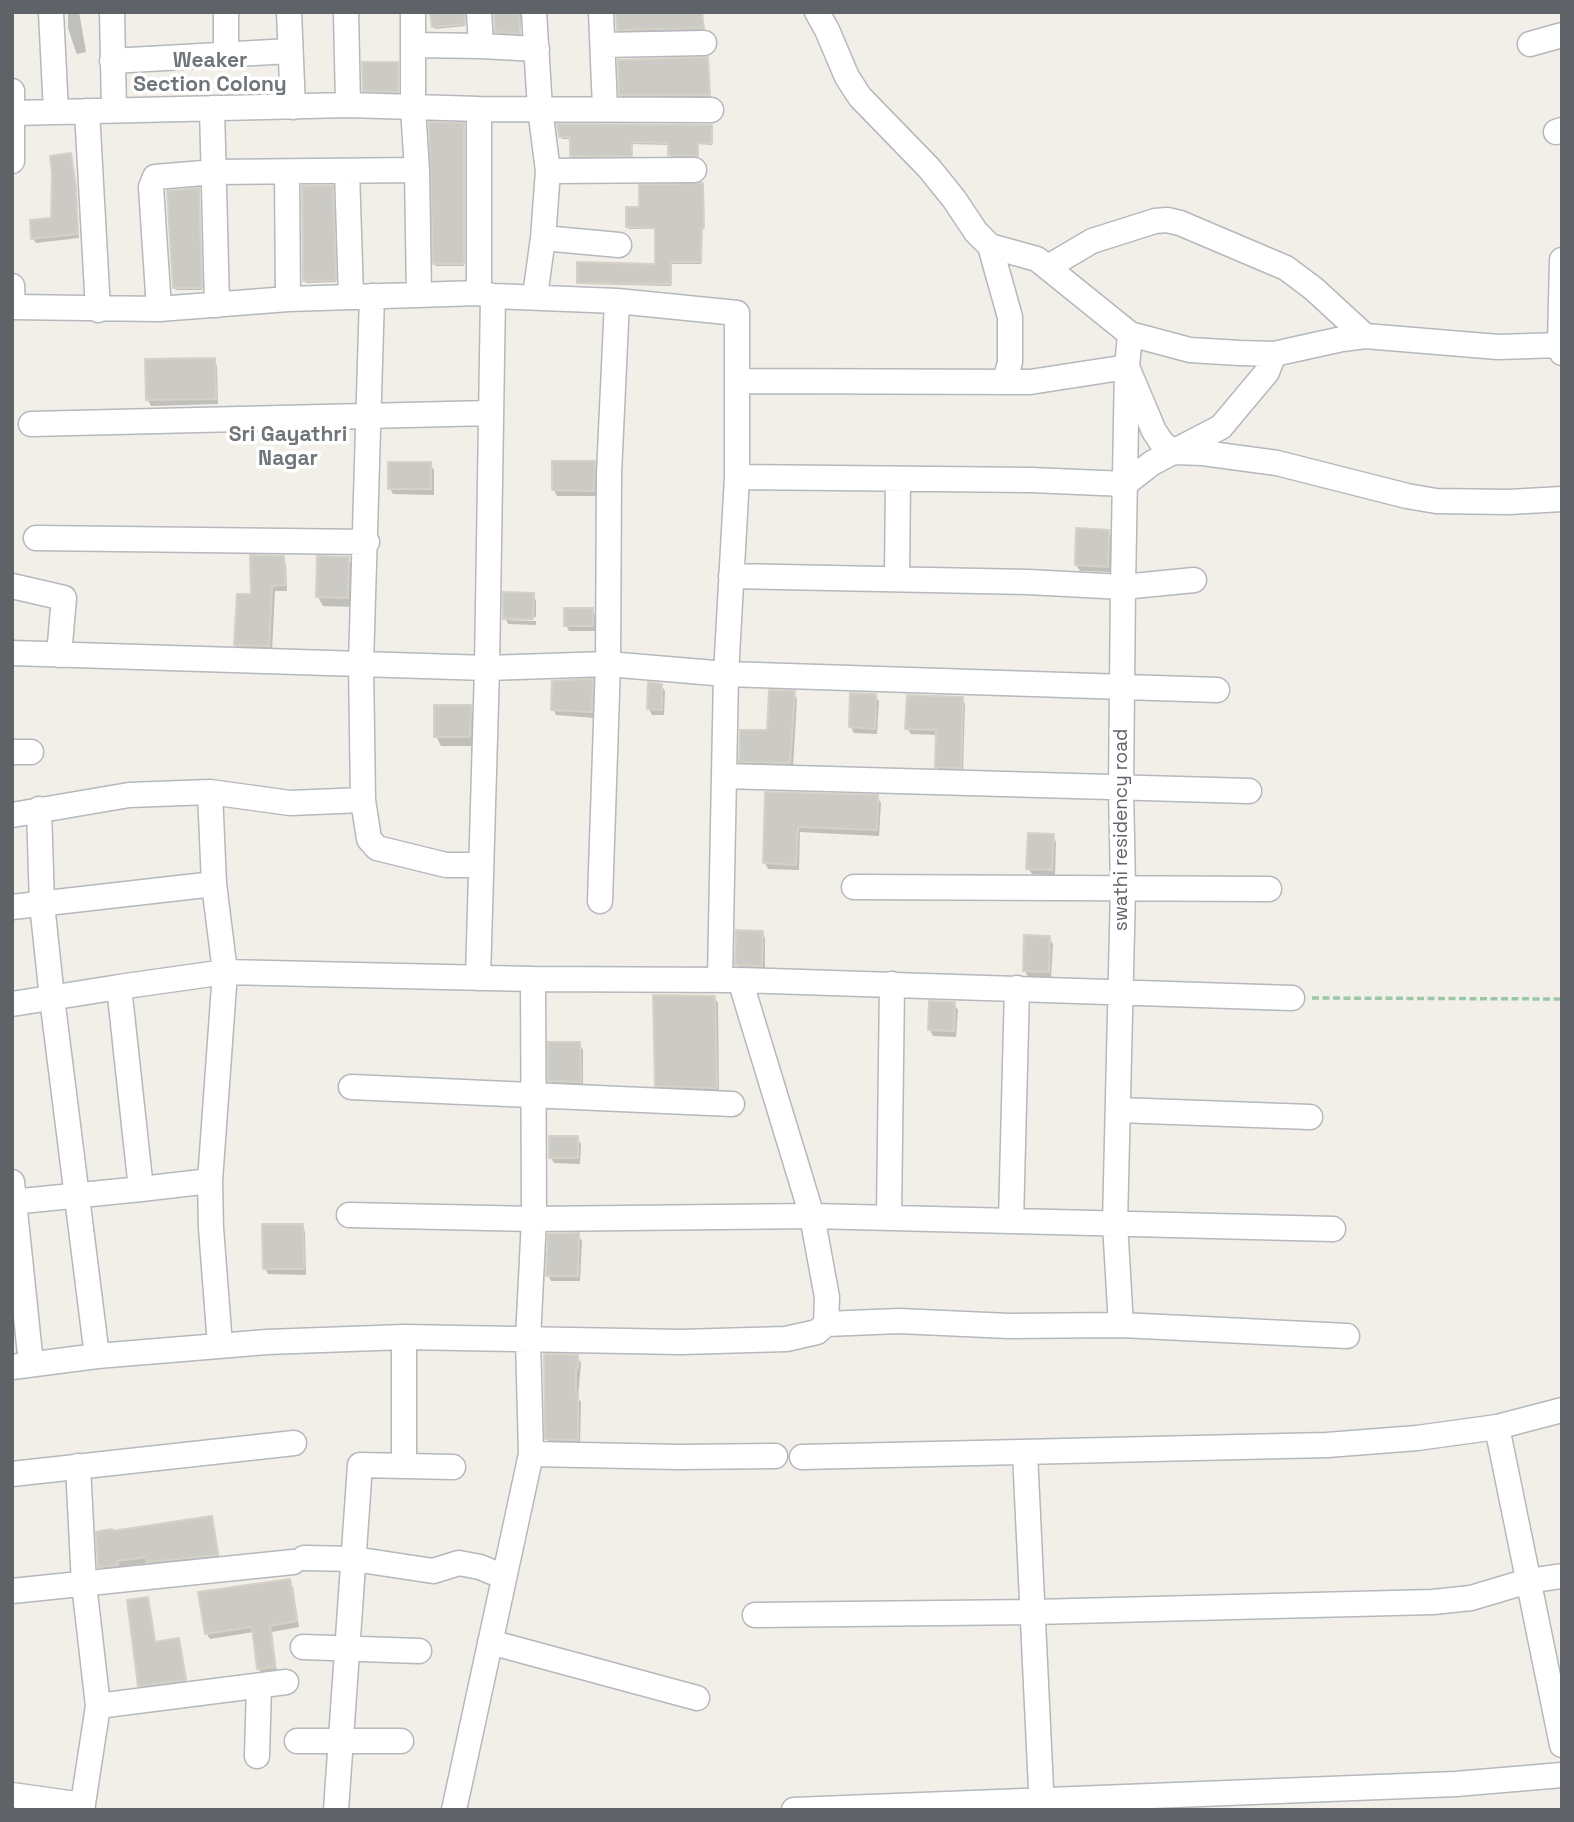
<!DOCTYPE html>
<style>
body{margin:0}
#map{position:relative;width:1574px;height:1822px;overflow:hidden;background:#f1efe8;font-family:"Space Grotesk",sans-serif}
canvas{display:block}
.frame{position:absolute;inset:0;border:14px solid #5f6368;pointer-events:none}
</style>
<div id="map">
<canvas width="1574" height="1822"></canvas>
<div class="frame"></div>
</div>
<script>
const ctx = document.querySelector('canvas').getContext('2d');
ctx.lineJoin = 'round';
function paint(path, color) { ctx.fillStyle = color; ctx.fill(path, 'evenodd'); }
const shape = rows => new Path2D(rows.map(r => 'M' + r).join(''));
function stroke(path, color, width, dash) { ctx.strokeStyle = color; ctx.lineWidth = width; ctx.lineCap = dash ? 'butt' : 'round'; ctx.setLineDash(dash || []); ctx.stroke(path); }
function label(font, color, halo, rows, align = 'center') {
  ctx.font = font + ' "Space Grotesk",sans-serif'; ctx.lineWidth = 7; ctx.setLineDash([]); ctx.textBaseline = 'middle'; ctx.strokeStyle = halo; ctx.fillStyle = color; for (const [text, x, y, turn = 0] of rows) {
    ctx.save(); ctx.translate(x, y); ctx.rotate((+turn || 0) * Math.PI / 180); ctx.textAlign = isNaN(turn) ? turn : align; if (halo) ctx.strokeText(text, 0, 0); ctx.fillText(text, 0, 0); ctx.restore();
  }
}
paint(shape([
 [68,12,79,12,86,52,77,54,76,52,68,28],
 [432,12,466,12,465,26,435,29],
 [494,12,521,12,521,35,498,34],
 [618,12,702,12,704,30,620,32],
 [708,61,711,97,622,97,621,94],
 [397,64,398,93,366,92,364,90],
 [463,125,464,266,436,266,435,264],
 [711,126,712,145,698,144,698,158,671,157,670,145,632,144,632,157,573,158,572,139,562,139,560,136],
 [70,155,72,159,79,238,36,243,33,239,53,220],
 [702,185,704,229,702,229,701,264,672,264,671,286,580,284,579,282,656,266,657,229,629,229,627,227,640,209],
 [198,190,202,290,176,290,174,288],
 [333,190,336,282,306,283,304,280],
 [214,360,217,366,218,404,151,406,148,400],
 [594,463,597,469,597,496,557,496,554,490],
 [430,464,434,470,434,495,393,494,390,488],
 [1108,531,1112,537,1111,572,1080,571,1076,565],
 [283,558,286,564,287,591,275,591,272,652,239,651,235,645,253,596],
 [348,558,354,568,353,607,323,606,318,597],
 [505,594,533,595,536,601,536,617,505,617,505,619],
 [592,610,596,616,596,631,569,631,566,625],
 [506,620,536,621,536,625,508,624],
 [592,681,595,687,594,718,556,715,553,709],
 [661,685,665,691,664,715,652,715,649,709],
 [794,693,797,699,793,768,744,767,741,761,769,731],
 [875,696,879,701,877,734,854,733,851,727],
 [962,698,965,704,963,773,940,773,937,767,938,735,911,734,907,728],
 [470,707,476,716,475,746,441,746,436,736],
 [767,794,877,797,881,803,879,836,800,832,799,870,768,869,765,863],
 [1053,836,1056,842,1055,875,1032,874,1028,868],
 [761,932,765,938,765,971,740,971,737,965],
 [1049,938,1053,944,1051,977,1028,977,1025,971],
 [714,997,718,1003,719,1093,660,1091,657,1085],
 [954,1004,958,1010,956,1037,933,1036,930,1030],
 [579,1044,583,1050,583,1088,554,1086,550,1080],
 [577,1138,581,1144,580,1164,554,1163,550,1157],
 [302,1226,305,1232,306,1275,268,1274,265,1268],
 [578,1235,582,1241,580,1281,551,1281,548,1275],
 [577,1357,581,1363,578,1398,581,1402,580,1445,551,1445,547,1439],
 [211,1518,214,1524,220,1560,152,1568,149,1563,119,1567,120,1571,103,1573,100,1567,112,1533],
 [289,1581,293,1587,299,1627,272,1632,277,1673,262,1675,259,1669,254,1632,210,1639,206,1633],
 [147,1599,150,1605,156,1644,178,1640,181,1646,188,1686,144,1691,140,1685]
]), '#0003');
const building = shape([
 [430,12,464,12,465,24,432,27,430,12],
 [494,12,519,12,520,33,495,32,494,12],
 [616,12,702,12,704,28,617,30,616,12],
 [708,57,710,95,619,95,618,60,708,57],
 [362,62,398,62,398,92,363,91,362,62],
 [429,122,464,123,464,264,433,264,429,122],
 [557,124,712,125,712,143,698,143,698,156,668,155,668,143,632,142,632,156,570,156,570,137,559,137,557,124],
 [71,153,76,187,78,234,31,239,30,220,51,218,52,174,50,156,71,153],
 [703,183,704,227,702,227,701,262,671,262,671,284,577,283,577,262,655,264,655,228,626,227,626,207,639,207,639,185,703,183],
 [302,186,333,186,336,280,303,281,302,186],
 [199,188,202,288,173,288,167,191,199,188],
 [215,358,216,399,146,400,145,359,215,358],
 [552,461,595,461,594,491,552,490,552,461],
 [388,462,431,462,431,489,388,489,388,462],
 [1076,528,1109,530,1108,567,1075,565,1076,528],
 [250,555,284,556,285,585,272,586,269,646,234,645,237,594,251,594,250,555],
 [317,556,349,557,348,598,316,597,317,556],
 [503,592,534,593,533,619,503,619,503,592],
 [564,608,593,608,593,626,564,626,564,608],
 [593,679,592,712,551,710,552,681,593,679],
 [648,682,662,684,662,710,647,709,648,682],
 [769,690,795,691,790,763,739,762,740,730,767,730,769,690],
 [850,693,876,694,875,729,849,727,850,693],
 [907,695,963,697,961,768,935,767,936,730,905,729,907,695],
 [434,705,471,705,470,737,434,737,434,705],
 [765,792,878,795,877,830,798,827,796,865,763,863,765,792],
 [1028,833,1054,834,1052,870,1026,869,1028,833],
 [736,930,763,931,762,966,735,965,736,930],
 [1024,935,1050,936,1049,972,1023,971,1024,935],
 [653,995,715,996,717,1088,655,1086,653,995],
 [929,1001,955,1002,954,1031,928,1030,929,1001],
 [548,1042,580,1042,581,1082,548,1081,548,1042],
 [549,1136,578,1136,578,1158,549,1158,549,1136],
 [262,1224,303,1224,304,1269,263,1269,262,1224],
 [579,1233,578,1276,546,1276,548,1234,579,1233],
 [544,1354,578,1355,578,1368,576,1368,576,1395,578,1395,578,1440,545,1439,544,1354],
 [212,1516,218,1555,147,1562,146,1557,117,1561,118,1565,98,1567,96,1532,112,1529,112,1531,212,1516],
 [290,1579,297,1621,270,1626,275,1667,257,1669,252,1627,205,1634,198,1592,290,1579],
 [148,1597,155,1642,179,1638,186,1680,138,1686,127,1600,148,1597]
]);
paint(building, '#cccac5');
stroke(building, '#d6d1c6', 2);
const minor = shape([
 [51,12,56,112],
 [112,12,114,110],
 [226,12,226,55],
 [289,12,293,107],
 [346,12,348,105],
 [413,12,413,108,417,170,419,295],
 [479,12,481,46,537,49],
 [534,12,540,109,548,171],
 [601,12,605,109],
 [817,12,827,30,847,77,860,97,929,168,954,199,976,232,990,246,1037,259,1130,334,1190,350,1240,353,1274,354,1342,339,1365,336,1498,347,1560,345],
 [1530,44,1562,35],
 [414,45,481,46],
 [603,45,704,43],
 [112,61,290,51],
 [12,91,12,161],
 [212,108,217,305],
 [87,111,98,310],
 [13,113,348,105,479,109,711,110],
 [1556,132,1562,130],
 [347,171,351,297],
 [287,172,288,299],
 [543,238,619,245],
 [990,246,1010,317,1010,362,1005,381],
 [1562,260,1560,345,1562,353],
 [1048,267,1092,241,1155,221,1167,220,1180,223,1286,268,1314,289,1365,336],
 [12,286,13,307,159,309,288,299,479,293,493,296,617,301,737,313,737,477,726,674,720,979],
 [479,293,479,109],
 [535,296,543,238,548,171,694,170],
 [159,309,151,187,155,177,215,172,417,170],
 [738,381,1030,382,1127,367,1154,431,1162,443,1174,452,1203,453,1277,463,1407,496,1436,501,1509,502,1562,499],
 [31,424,490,413],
 [737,477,1031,480,1125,484,1152,463,1221,427,1267,372,1274,354],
 [36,538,367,542],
 [731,576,1028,582,1123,587,1194,580],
 [897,579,898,479],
 [12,586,64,598,59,655],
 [12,653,487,668,608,664,609,474,617,301],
 [12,752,31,752],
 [724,776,1249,791],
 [210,792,214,884,225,972,210,1181,211,1228,220,1345],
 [363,800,369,839,377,848,446,865,481,865],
 [39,809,42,904,52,998,97,1356],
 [12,815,129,795,210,792,290,803,363,800,361,664,372,296],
 [854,887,1269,889],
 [600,901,608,664,726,674,1217,690],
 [12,907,214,884],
 [478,978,487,668,493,296],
 [533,979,735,980],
 [119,987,225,972,533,979,534,1219,528,1339,531,1454,679,1457,775,1456],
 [12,1004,119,987,141,1189,12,1202],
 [351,1087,732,1104],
 [1118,1110,1310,1117],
 [12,1182,31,1364],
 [141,1189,210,1181],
 [349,1215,534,1219,812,1216,1333,1229],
 [889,1217,892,984],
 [1011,1221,1017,988],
 [826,1324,827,1297,812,1216,740,980,1292,998],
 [1121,1325,1115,1224,1123,888,1121,789,1123,587,1127,367,1130,334],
 [404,1337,404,1466],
 [12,1367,97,1356,267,1342,404,1337,681,1342,786,1339,817,1332,826,1324,899,1321,1009,1326,1121,1325,1347,1336],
 [1497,1427,1562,1745],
 [1025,1453,1042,1810],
 [802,1457,1327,1445,1417,1438,1497,1427,1562,1410],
 [78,1466,84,1584,98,1706,82,1810],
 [12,1474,294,1443],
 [304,1558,354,1559,433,1571,459,1563,480,1567,504,1577],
 [12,1591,293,1562],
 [755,1615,1034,1612,1433,1602,1471,1598,1528,1581,1562,1576],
 [490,1642,697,1698],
 [303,1647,419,1651],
 [98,1706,286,1682],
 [297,1741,401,1741],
 [257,1756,259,1686],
 [12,1795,83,1805],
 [336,1810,360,1465,453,1467],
 [454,1810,531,1454],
 [794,1810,1456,1784,1562,1775]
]);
stroke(minor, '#b5b8bc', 27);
stroke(shape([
 [1312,998,1562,999]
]), '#9cc7a9', 3.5, [7, 3.5]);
stroke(minor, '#fff', 24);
label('19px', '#5f6368', '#fff', [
 ["swathi residency road",1122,830,-90]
]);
label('bold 21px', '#70757a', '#fff', [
 ["Weaker",210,61],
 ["Section Colony",210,85],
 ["Sri Gayathri",288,435],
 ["Nagar",288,459]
]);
</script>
